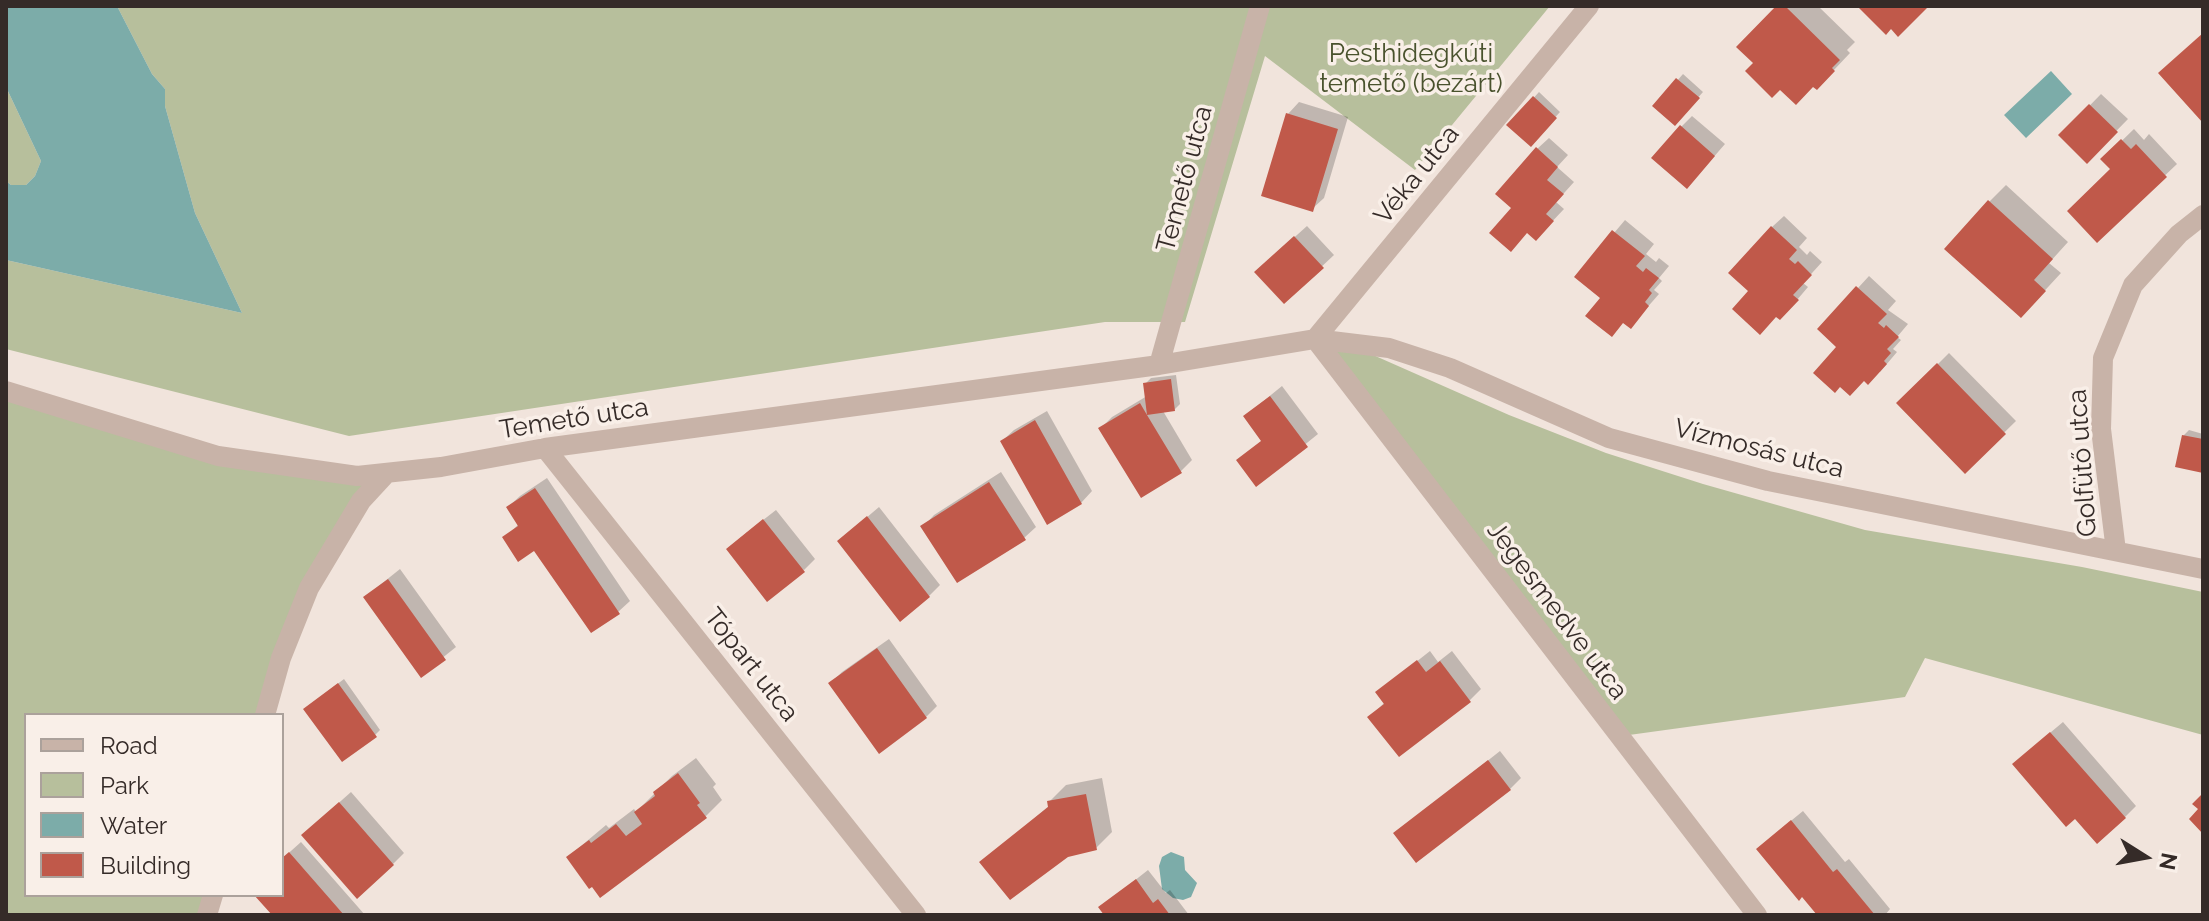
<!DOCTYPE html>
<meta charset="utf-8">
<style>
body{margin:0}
#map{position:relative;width:2209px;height:921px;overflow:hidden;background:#f1e4dc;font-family:Raleway,sans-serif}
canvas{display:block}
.frame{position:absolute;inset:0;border:8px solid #352b28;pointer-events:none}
.legend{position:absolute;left:24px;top:713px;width:260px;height:184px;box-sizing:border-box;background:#f9efe8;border:2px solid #aba19b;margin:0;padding:10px 14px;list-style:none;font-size:24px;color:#352b28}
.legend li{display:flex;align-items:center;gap:16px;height:40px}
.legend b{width:40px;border:2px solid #aba19b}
.north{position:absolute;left:2105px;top:817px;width:80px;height:80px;-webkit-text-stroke:6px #f9efe8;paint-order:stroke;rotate:101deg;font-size:22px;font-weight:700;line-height:32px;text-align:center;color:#352b28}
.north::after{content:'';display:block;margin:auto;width:28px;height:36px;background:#352b28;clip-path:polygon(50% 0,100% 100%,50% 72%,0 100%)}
</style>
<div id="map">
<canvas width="2209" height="921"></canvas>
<div class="frame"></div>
<ul class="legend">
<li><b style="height:10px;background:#c8b3a8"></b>Road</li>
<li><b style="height:22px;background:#b7bf9c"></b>Park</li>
<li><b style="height:22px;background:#7caca9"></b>Water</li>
<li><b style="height:22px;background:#c0594a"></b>Building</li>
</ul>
<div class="north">N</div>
</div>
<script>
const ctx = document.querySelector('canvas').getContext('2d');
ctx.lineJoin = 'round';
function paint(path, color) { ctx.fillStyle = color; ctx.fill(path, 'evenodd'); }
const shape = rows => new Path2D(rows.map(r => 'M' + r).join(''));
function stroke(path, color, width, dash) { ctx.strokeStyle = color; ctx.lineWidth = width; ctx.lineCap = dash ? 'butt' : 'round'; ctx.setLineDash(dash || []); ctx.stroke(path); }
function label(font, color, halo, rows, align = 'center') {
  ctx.font = font + ' Raleway,sans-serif'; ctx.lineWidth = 7; ctx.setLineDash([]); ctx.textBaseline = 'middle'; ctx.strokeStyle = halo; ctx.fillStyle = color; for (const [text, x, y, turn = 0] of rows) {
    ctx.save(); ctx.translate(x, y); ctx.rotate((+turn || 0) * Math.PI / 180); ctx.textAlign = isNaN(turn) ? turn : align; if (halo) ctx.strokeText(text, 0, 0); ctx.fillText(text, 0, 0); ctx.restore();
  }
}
paint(shape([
 [117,6,1550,6,1415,170,1265,56,1185,322,1105,322,349,436,6,349,6,260,242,313,195,213,165,106,165,89,152,74],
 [6,87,41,161,35,176,26,185,11,185,6,181],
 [1337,345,1355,347,1509,415,1606,453,1703,484,1865,530,2082,567,2203,592,2203,735,1925,658,1905,697,1629,735,1331,370],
 [6,391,218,456,385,475,309,588,265,715,26,715,26,895,213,895,207,915,6,915]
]), '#b7bf9c');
paint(shape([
 [6,6,117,6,152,74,165,89,165,106,195,213,242,313,6,260,6,181,11,185,26,185,35,176,41,161,6,87],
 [2051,71,2072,94,2026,138,2004,115],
 [1171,852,1184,857,1185,870,1197,883,1191,897,1183,900,1173,898,1162,889,1159,866,1162,857]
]), '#7caca9');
paint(shape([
 [1779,6,1818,6,1855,42,1847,50,1850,53,1833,71,1756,63],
 [1683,74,1703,92,1680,118,1655,106],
 [1539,92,1560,112,1531,144,1509,125],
 [2101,94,2128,119,2087,161,2061,135],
 [1299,102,1348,117,1324,198,1312,209,1288,114],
 [1692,116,1725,144,1698,175,1681,127],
 [2134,129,2144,140,2149,134,2177,164,2097,240,2112,169,2103,159],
 [1549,138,1568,155,1557,167,1574,182,1556,202,1564,209,1547,227,1528,231,1514,208,1537,149],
 [2006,185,2068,242,2049,263,2061,273,2037,299,1989,202],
 [1784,216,1807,238,1799,247,1807,255,1810,251,1822,262,1803,283,1808,287,1791,307,1751,291,1772,227],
 [1625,220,1654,244,1646,254,1656,262,1659,258,1669,266,1659,278,1662,281,1654,290,1659,294,1631,326,1603,298,1577,277],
 [1307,226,1334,255,1284,302,1268,261],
 [1869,276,1896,301,1888,310,1908,324,1897,337,1901,340,1893,349,1897,352,1880,372,1839,347,1858,288],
 [1949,353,2016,421,1965,471,1899,403],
 [1176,375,1180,404,1174,410,1163,411,1192,460,1181,471,1142,495,1101,428,1112,417,1147,396,1145,384,1151,378],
 [1282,386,1318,434,1256,484,1238,460,1263,440,1245,416],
 [1047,411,1092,491,1081,503,1002,441,1014,430],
 [2189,430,2203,434,2203,471,2183,436],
 [1001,472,1036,527,1024,538,923,527,934,515],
 [547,478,630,601,618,612,535,548,504,538,519,524,508,507,520,496],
 [879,507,940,585,929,596,839,541],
 [776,510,815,559,804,570,740,538],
 [400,569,456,647,421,675,365,597],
 [889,639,937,706,926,717,831,683,842,672],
 [1430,651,1438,662,1452,651,1481,689,1470,700,1370,717,1385,702,1378,692],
 [344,679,380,730,375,735,311,704],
 [2063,722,2136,806,2125,817,2075,816,2026,753],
 [1500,751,1521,778,1510,789,1396,833],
 [696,758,716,784,713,787,722,800,705,817,568,857,606,825,609,828,634,809,636,812,672,776],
 [1102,778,1112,832,1096,848,982,863,1050,805,1049,802,1066,785],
 [351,792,404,853,393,864,315,824],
 [1803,811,1845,862,1849,859,1890,909,1885,915,1820,915,1770,838],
 [301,842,365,915,274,915,257,895,282,895,282,859],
 [1148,870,1166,893,1170,890,1189,915,1107,915,1101,907]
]), '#0003');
paint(shape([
 [1776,6,1785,6,1840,60,1832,68,1835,71,1817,90,1813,87,1796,105,1780,90,1772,98,1745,71,1753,63,1736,47],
 [1857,6,1929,6,1898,37,1891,29,1886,35],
 [2203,33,2203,123,2158,73],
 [1676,78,1700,98,1675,126,1652,106],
 [1533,96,1557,118,1531,147,1506,125],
 [2089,104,2118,132,2087,164,2058,135],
 [1286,113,1338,129,1313,212,1261,196],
 [1680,125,1715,156,1687,189,1651,158],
 [2121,139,2131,149,2136,144,2167,177,2097,243,2067,211,2110,169,2100,159],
 [1536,147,1558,167,1547,180,1564,194,1546,214,1554,221,1536,241,1527,233,1511,252,1489,233,1511,208,1495,194],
 [1988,200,2053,259,2034,280,2046,291,2021,318,1944,249],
 [1771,226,1797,250,1789,259,1795,264,1798,261,1812,275,1793,295,1799,300,1780,320,1776,317,1760,335,1732,309,1748,291,1728,273],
 [1612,230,1645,256,1636,266,1643,272,1646,268,1659,278,1649,290,1652,293,1645,302,1649,306,1631,329,1623,323,1612,337,1585,316,1600,298,1574,277],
 [1294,236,1324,268,1284,304,1254,272],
 [1856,286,1887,314,1878,323,1884,328,1886,325,1899,337,1887,349,1891,353,1884,361,1887,364,1868,385,1864,381,1850,396,1840,387,1835,393,1813,373,1836,347,1817,329],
 [1937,363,2006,434,1965,474,1896,403],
 [1171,379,1175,411,1147,415,1182,473,1141,498,1098,428,1140,403,1147,415,1143,383],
 [1270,396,1308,447,1256,487,1236,460,1261,441,1243,416],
 [1035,420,1082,504,1047,525,1000,441],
 [2182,435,2203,439,2203,473,2175,467],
 [989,482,1026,540,957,583,920,526],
 [535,488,620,614,591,633,534,551,518,562,502,537,518,526,506,507],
 [867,516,930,597,900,622,837,541],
 [763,519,805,572,767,602,726,549],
 [388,579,446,660,421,678,363,597],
 [877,648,927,718,879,754,828,683],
 [1417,660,1426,672,1440,661,1471,702,1399,757,1367,717,1384,704,1375,692],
 [338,683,377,737,342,762,303,709],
 [2050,732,2126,818,2097,844,2075,819,2066,827,2012,764],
 [1488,760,1511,790,1416,863,1393,833],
 [678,773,700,803,697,805,707,818,600,898,592,887,589,889,566,857,589,840,591,843,616,824,626,836,642,824,634,812,655,796,653,792],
 [2203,793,2203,834,2189,819,2198,809,2192,804],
 [1086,794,1097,850,1068,857,1010,900,979,862,1048,807,1047,801],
 [339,802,394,865,357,899,301,835],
 [1791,820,1833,872,1837,869,1875,915,1817,915,1802,897,1799,901,1756,849],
 [289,852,344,915,272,915,254,895,282,895,282,858],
 [1136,879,1153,903,1158,899,1170,915,1104,915,1098,907]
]), '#c0594a');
stroke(shape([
 [1315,339,1757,915],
 [1315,339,1589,6],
 [1159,365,1260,6],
 [6,391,218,456,357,476,441,467,545,448,1159,365,1315,339,1389,348,1450,368,1609,438,1768,481,2203,569],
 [545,448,916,915],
 [2116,551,2101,429,2103,358,2133,285,2179,234,2203,215],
 [265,715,281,658,309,588,361,501,385,475],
 [207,915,213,895]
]), '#c8b3a8', 20);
label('26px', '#49522d', '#f9efe8', [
 ["Pesthidegkúti",1411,54],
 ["temető (bezárt)",1411,84]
]);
label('26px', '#352b28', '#f9efe8', [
 ["Véka utca",1417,175,-51],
 ["Temető utca",1185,179,-75],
 ["Temető utca",574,419,-9],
 ["Vízmosás utca",1759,449,14],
 ["Golfütő utca",2083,463,-94],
 ["Jegesmedve utca",1557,611,53],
 ["Tópart utca",751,665,52]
]);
</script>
